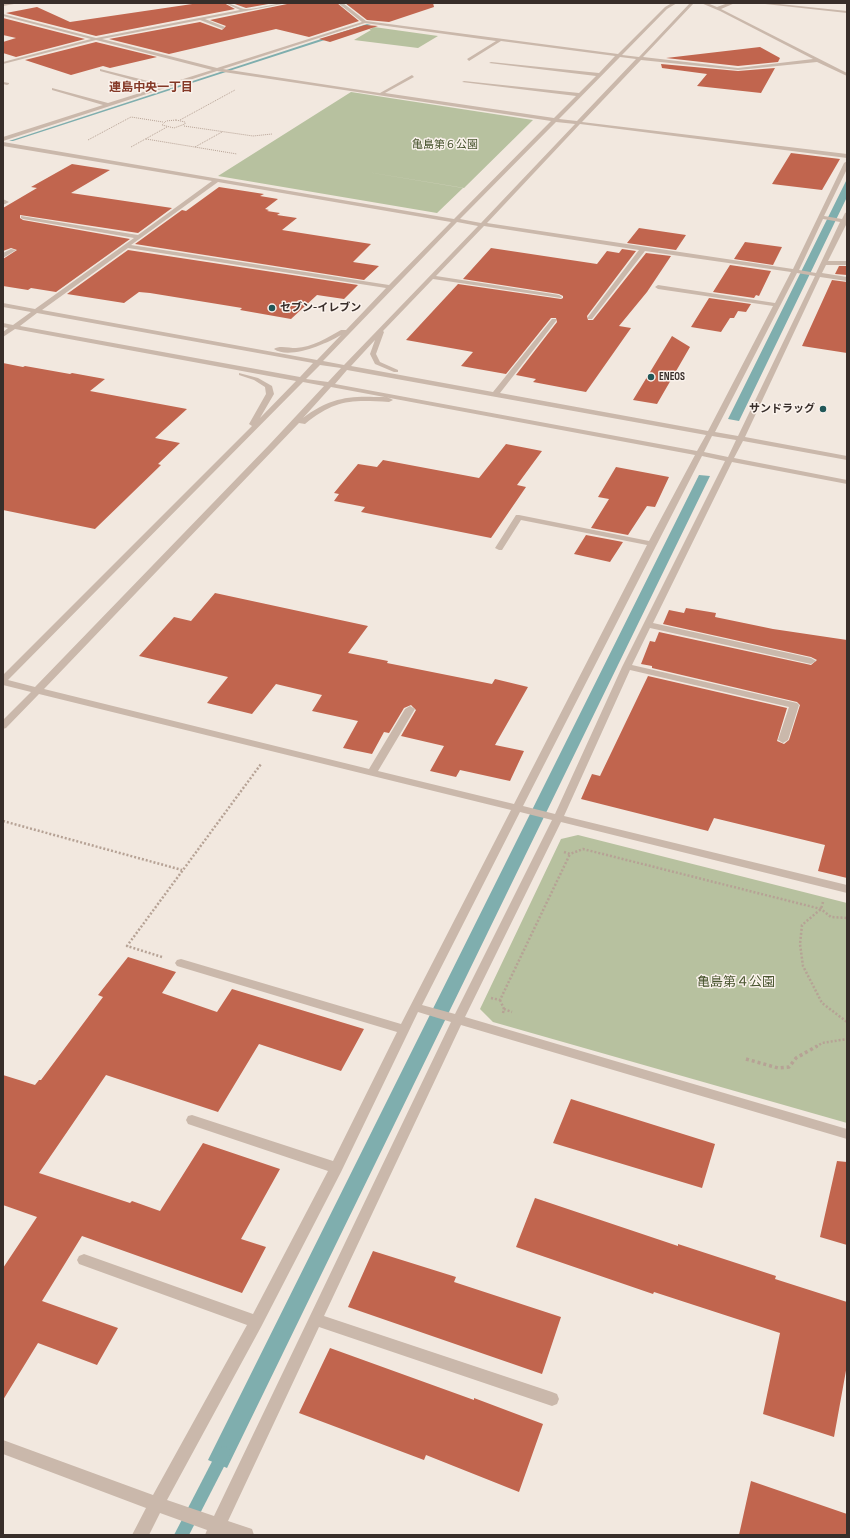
<!DOCTYPE html>
<meta charset="utf-8">
<style>
body{margin:0}
#map{position:relative;width:850px;height:1538px;overflow:hidden;background:#f2e8df;font-family:"Sofia Sans Condensed",sans-serif}
canvas{display:block}
.frame{position:absolute;inset:0;border:4px solid #382e2a;pointer-events:none}
</style>
<div id="map">
<canvas width="850" height="1538"></canvas>
<div class="frame"></div>
</div>
<script>
const c = document.querySelector('canvas').getContext('2d');
c.lineJoin = 'round';
function fill(path, color) {
  c.fillStyle = color;
  c.fill(path, 'evenodd');
}
function trace(path, color, width, dash) {
  c.strokeStyle = color;
  c.lineWidth = width;
  c.lineCap = dash ? 'butt' : 'round';
  c.setLineDash(dash || []);
  c.stroke(path);
}
function label(font, color, halo, rows, align = 'center') {
  c.font = font + ' "Sofia Sans Condensed","Noto Sans JP",sans-serif';
  c.lineWidth = 3;
  c.setLineDash([]);
  c.textBaseline = 'middle';
  c.strokeStyle = halo;
  c.fillStyle = color;
  for (const [text, x, y, turn = 0] of rows) {
    c.save();
    c.translate(x, y);
    c.rotate((+turn || 0) * Math.PI / 180);
    c.textAlign = isNaN(turn) ? turn : align;
    if (halo) c.strokeText(text, 0, 0);
    c.fillText(text, 0, 0);
    c.restore();
  }
}
fill(new Path2D(`
 M 374,27 L 438,36 L 418,48 L 354,40 L 371,30 L 369,30 Z
 M 351,92 L 533,120 L 464,188 L 355,170 L 463,188 L 437,213 L 218,176 Z
 M 578,835 L 847,903 L 847,1123 L 493,1022 L 480,1009 L 561,839 Z`), '#b7c19f');
fill(new Path2D(`
 M 367,24 L 371,25 L 13,141 L 9,141 Z
 M 847,179 L 847,197 L 739,421 L 728,419 Z
 M 699,475 L 710,476 L 227,1468 L 208,1460 Z`), '#7faeae');
fill(new Path2D(`
 M 224,1446 L 229,1448 L 231,1453 L 189,1535 L 174,1535 L 219,1448 Z`), '#7faeae');
fill(new Path2D(`
 M 199,3 L 224,3 L 235,9 L 96,36 L 6,13 L 37,7 L 70,22 Z
 M 232,3 L 274,3 L 246,8 Z
 M 288,3 L 337,3 L 359,21 L 309,37 L 276,29 L 169,54 L 109,39 L 200,22 L 222,30 L 226,26 L 210,20 L 287,4 Z
 M 345,3 L 433,3 L 434,7 L 389,22 L 367,20 Z
 M 3,18 L 85,39 L 16,57 L 3,53 L 3,42 L 16,38 L 3,35 Z
 M 365,25 L 378,26 L 330,42 L 319,39 Z
 M 96,42 L 157,57 L 110,68 L 103,66 L 71,75 L 25,60 Z
 M 760,47 L 780,58 L 778,62 L 738,66 L 666,58 Z
 M 661,64 L 738,71 L 775,68 L 761,93 L 697,86 L 707,74 L 662,68 Z
 M 791,153 L 840,159 L 822,190 L 772,184 Z
 M 72,164 L 110,170 L 71,193 L 172,208 L 138,233 L 20,215 L 20,218 L 23,220 L 130,239 L 56,292 L 31,288 L 28,290 L 3,286 L 3,259 L 17,250 L 11,248 L 3,251 L 3,208 L 37,188 L 31,187 Z
 M 219,187 L 264,194 L 260,196 L 278,199 L 265,209 L 269,210 L 267,211 L 280,213 L 277,215 L 297,218 L 282,230 L 371,244 L 353,262 L 379,266 L 364,280 L 135,244 L 182,210 L 186,211 Z
 M 639,228 L 686,235 L 676,250 L 627,243 Z
 M 745,242 L 782,247 L 773,265 L 734,259 Z
 M 491,248 L 597,264 L 607,251 L 619,253 L 622,249 L 636,251 L 587,316 L 588,320 L 593,320 L 646,253 L 671,256 L 647,292 L 619,326 L 631,328 L 586,392 L 533,382 L 536,379 L 516,375 L 557,322 L 556,318 L 551,318 L 506,374 L 461,366 L 473,352 L 406,340 L 458,284 L 561,299 L 563,298 L 563,296 L 559,294 L 463,279 Z
 M 128,250 L 358,285 L 344,299 L 317,295 L 291,319 L 240,310 L 242,308 L 150,293 L 139,292 L 124,303 L 67,294 Z
 M 730,265 L 771,271 L 759,296 L 756,295 L 754,298 L 713,292 Z
 M 839,266 L 847,266 L 847,275 L 835,274 Z
 M 832,280 L 847,282 L 847,353 L 802,346 Z
 M 709,298 L 751,304 L 746,312 L 738,311 L 734,318 L 730,318 L 721,332 L 691,327 Z
 M 672,336 L 690,347 L 657,404 L 633,400 Z
 M 3,363 L 23,367 L 25,366 L 70,374 L 72,373 L 105,379 L 90,391 L 187,409 L 155,438 L 180,443 L 158,464 L 161,465 L 95,529 L 3,510 Z
 M 506,444 L 542,451 L 517,485 L 526,487 L 491,538 L 361,512 L 365,507 L 334,501 L 339,494 L 334,493 L 358,464 L 377,467 L 383,460 L 479,478 Z
 M 616,467 L 669,477 L 655,507 L 647,506 L 628,535 L 591,528 L 609,499 L 598,497 Z
 M 586,535 L 623,542 L 610,562 L 574,554 Z
 M 215,593 L 368,626 L 348,653 L 388,661 L 387,663 L 492,684 L 495,679 L 528,687 L 495,745 L 524,751 L 510,781 L 460,770 L 456,777 L 430,771 L 444,746 L 401,736 L 416,710 L 411,705 L 404,708 L 389,733 L 384,732 L 372,754 L 343,748 L 358,721 L 312,711 L 322,695 L 276,684 L 252,714 L 207,703 L 228,677 L 139,656 L 174,617 L 191,621 Z
 M 686,608 L 716,613 L 715,617 L 773,629 L 847,640 L 847,878 L 818,871 L 825,845 L 714,818 L 708,831 L 581,799 L 592,774 L 600,776 L 648,676 L 787,708 L 777,741 L 784,744 L 789,740 L 800,705 L 797,702 L 652,668 L 652,666 L 641,664 L 650,641 L 655,642 L 659,632 L 811,665 L 817,660 L 811,657 L 663,624 L 669,610 L 684,613 Z
 M 128,957 L 176,972 L 162,993 L 217,1012 L 232,989 L 364,1029 L 341,1071 L 259,1044 L 218,1112 L 106,1075 L 39,1173 L 130,1203 L 132,1201 L 160,1211 L 203,1143 L 280,1169 L 241,1239 L 266,1247 L 242,1293 L 82,1236 L 42,1301 L 118,1328 L 97,1365 L 38,1343 L 3,1400 L 3,1268 L 37,1217 L 3,1205 L 3,1075 L 35,1085 L 39,1080 L 41,1080 L 103,997 L 98,995 Z
 M 571,1099 L 715,1144 L 702,1188 L 553,1143 Z
 M 837,1161 L 847,1162 L 847,1245 L 820,1237 Z
 M 535,1198 L 678,1246 L 678,1244 L 776,1276 L 775,1279 L 847,1302 L 847,1365 L 834,1437 L 763,1414 L 780,1333 L 654,1292 L 653,1294 L 516,1247 Z
 M 373,1251 L 456,1277 L 454,1282 L 561,1317 L 542,1374 L 348,1307 Z
 M 330,1348 L 474,1400 L 474,1398 L 543,1424 L 519,1492 L 426,1455 L 424,1460 L 299,1413 Z
 M 751,1481 L 847,1514 L 847,1535 L 739,1535 Z`), '#c1654e');
trace(new Path2D(`
 M 176,120 L 185,122 L 185,124 L 174,128 L 162,125 L 166,121 Z
 M 180,120 L 235,90
 M 184,126 L 253,136 L 272,134
 M 146,139 L 237,154
 M 88,140 L 131,117 L 163,122
 M 131,147 L 167,127
 M 195,147 L 222,132`), '#b6a295', 1, [1, 1]);
trace(new Path2D(`
 M 3,821 L 182,870
 M 564,852 L 570,854 L 583,849 L 821,909 L 831,917 L 847,918
 M 823,902 L 821,909 L 802,925 L 800,944 L 803,966 L 822,1003 L 847,1022
 M 162,957 L 127,946 L 261,764
 M 491,998 L 500,1000 L 570,854
 M 500,1000 L 504,1009
 M 503,1013 L 504,1009 L 512,1012
 M 816,1047 L 822,1043 L 847,1039`), '#b6a295', 2.5, [2, 2]);
trace(new Path2D(`
 M 746,1059 L 778,1068 L 789,1067 L 796,1058 L 817,1046`), '#b6a295', 3.5, [3, 3]);
fill(new Path2D(`
 M 15,3 L 14,4 L 3,6 L 3,4 Z
 M 225,3 C 233,3 239,9 246,9 C 260,9 273,3 287,3 L 205,19 L 225,27 L 223,29 L 200,20 L 102,39 L 217,68 L 362,22 L 338,3 L 343,3 L 366,21 L 618,54 L 665,7 L 672,3 L 677,3 L 667,9 L 622,55 L 639,57 L 690,3 L 694,3 L 643,57 L 738,68 L 813,59 L 720,11 L 701,3 L 707,3 L 717,7 L 728,3 L 735,3 L 721,9 L 847,73 L 847,76 L 817,62 L 738,70 L 641,60 L 582,122 L 847,154 L 847,158 L 580,124 L 487,223 L 793,269 L 844,163 L 847,161 L 847,169 L 824,216 L 842,219 L 845,213 L 847,212 L 847,223 L 828,261 L 847,261 L 847,265 L 826,265 L 822,273 L 847,277 L 847,281 L 820,277 L 745,437 L 847,456 L 847,460 L 743,441 L 734,458 L 847,480 L 847,484 L 732,462 L 653,623 L 811,658 L 816,661 L 811,664 L 650,628 L 632,665 L 797,703 L 799,705 L 788,740 L 783,743 L 778,740 L 789,707 L 630,670 L 564,816 L 847,885 L 847,893 L 561,822 L 465,1017 L 847,1129 L 847,1139 L 461,1025 L 324,1316 L 552,1392 L 557,1394 L 559,1399 L 557,1404 L 552,1406 L 319,1327 L 228,1521 L 252,1529 L 254,1535 L 205,1535 L 207,1530 L 160,1513 L 149,1535 L 132,1535 L 146,1508 L 3,1454 L 3,1440 L 153,1495 L 247,1325 L 79,1264 L 77,1260 L 79,1256 L 84,1254 L 253,1314 L 328,1171 L 188,1124 L 186,1120 L 188,1116 L 192,1115 L 333,1161 L 397,1032 L 177,966 L 175,963 L 177,960 L 181,959 L 401,1024 L 511,810 L 39,694 L 6,728 L 3,729 L 3,720 L 31,692 L 3,685 L 3,675 L 252,426 L 249,424 L 266,394 L 265,387 L 254,380 L 239,375 L 239,373 L 258,378 L 272,386 L 274,394 L 260,418 L 296,381 L 15,329 L 3,337 L 3,332 L 8,328 L 3,327 L 3,323 L 13,325 L 31,312 L 3,307 L 3,303 L 35,309 L 134,238 L 23,219 L 21,218 L 21,216 L 138,235 L 212,181 L 3,146 L 3,142 L 454,219 L 551,121 L 217,71 L 3,141 L 3,137 L 103,105 L 52,90 L 52,88 L 108,103 L 159,87 L 100,71 L 100,69 L 164,85 L 212,70 L 96,40 L 3,64 L 3,62 L 91,39 L 3,16 L 3,14 L 96,38 L 240,10 ZM 365,23 L 496,41 L 467,59 L 469,61 L 501,41 L 615,56 L 599,73 L 491,62 L 489,63 L 596,76 L 579,93 L 464,81 L 462,82 L 576,96 L 554,118 L 385,93 L 414,77 L 412,75 L 380,93 L 223,69 ZM 620,57 L 636,59 L 577,121 L 559,119 ZM 556,122 L 575,124 L 481,223 L 460,219 ZM 218,182 L 439,220 L 451,222 L 389,285 L 131,245 ZM 823,219 L 840,222 L 816,273 L 799,270 ZM 457,222 L 478,226 L 344,365 L 323,361 ZM 484,226 L 639,250 L 588,317 L 588,319 L 592,319 L 645,251 L 791,272 L 775,303 L 658,285 L 655,287 L 658,289 L 773,306 L 708,431 L 500,393 L 556,321 L 556,319 L 552,319 L 493,392 L 351,366 L 375,340 L 370,354 L 375,364 L 394,372 L 398,372 L 398,370 L 380,362 L 376,354 L 384,332 L 383,331 L 433,279 L 561,298 L 562,297 L 559,295 L 436,276 ZM 128,248 L 386,288 L 346,330 L 341,330 C 327,338 312,347 296,348 C 289,348 279,345 274,349 C 289,360 326,344 341,335 L 317,360 L 42,310 ZM 797,273 L 815,276 L 738,436 L 715,432 ZM 37,313 L 313,363 L 300,377 L 20,326 ZM 320,365 L 341,368 L 328,382 L 306,379 ZM 347,370 L 706,435 L 697,451 L 335,384 ZM 303,382 L 324,386 L 269,445 L 35,687 L 8,680 ZM 331,387 L 695,455 L 649,541 L 519,515 L 516,515 L 495,548 L 499,550 L 502,550 L 521,520 L 647,545 L 514,804 L 378,771 L 415,709 L 410,706 L 405,709 L 369,769 L 44,689 L 299,423 L 305,424 C 336,399 351,400 389,402 L 393,400 C 388,396 380,397 374,397 C 345,396 327,400 303,418 ZM 712,436 L 736,440 L 728,457 L 704,452 ZM 702,456 L 725,461 L 622,667 L 555,814 L 523,806 ZM 520,812 L 552,820 L 455,1014 L 422,1005 ZM 418,1012 L 451,1022 L 214,1516 L 167,1500 L 261,1327 L 341,1172 Z
 M 756,3 L 770,3 L 847,11 L 847,13 Z
 M 3,82 L 9,83 L 9,84 L 7,85 L 3,84 Z
 M 3,199 L 9,202 L 3,205 Z
 M 11,249 L 16,250 L 3,258 L 3,253 Z`), '#cab8ab');
for (const [x, y, r, color] of [
 [272,308,4,"#215758"],
 [651,377,4,"#215758"],
 [823,409,4,"#215758"]
]) {
  const dot = new Path2D();
  dot.arc(x, y, r, 0, 2 * Math.PI);
  c.fillStyle = color;
  c.fill(dot);
  trace(dot, '#faf2ec', 1.5);
}
label('11px', '#49552f', '#faf2ec', [
 ["亀島第６公園",445,145]
]);
label('bold 11px', '#382e2a', '#faf2ec', [
 ["セブン-イレブン",280,308],
 ["ENEOS",659,377],
 ["サンドラッグ",815,409,"right"]
], 'left');
label('bold 12px', '#843826', '#faf2ec', [
 ["連島中央一丁目",151,88]
]);
label('13px', '#49552f', '#faf2ec', [
 ["亀島第４公園",736,983]
]);
</script>
